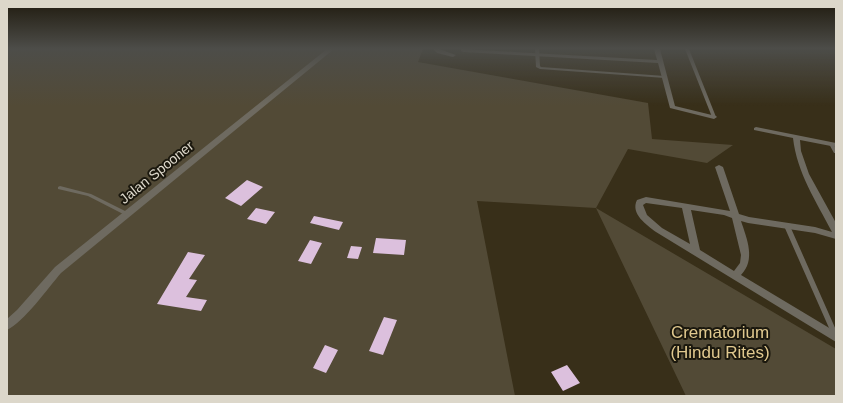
<!DOCTYPE html>
<style>
body{margin:0}
#map{position:relative;width:843px;height:403px;overflow:hidden;background:#382f19;font-family:Helvetica,sans-serif}
canvas{display:block}
.frame{position:absolute;inset:0;border:8px solid #dcd7ca;pointer-events:none}
</style>
<div id="map">
<canvas width="843" height="403"></canvas>
<div class="frame"></div>
</div>
<script>
const c = document.querySelector('canvas').getContext('2d');
c.lineJoin = 'round';
function fill(path, color) {
  c.fillStyle = color;
  c.fill(path, 'evenodd');
}
function label(font, color, halo, rows, align = 'center') {
  c.font = font + ' Helvetica,sans-serif';
  c.lineWidth = 4;
  c.setLineDash([]);
  c.textBaseline = 'middle';
  c.strokeStyle = halo;
  c.fillStyle = color;
  for (const [text, x, y, turn = 0] of rows) {
    c.save();
    c.translate(x, y);
    c.rotate((+turn || 0) * Math.PI / 180);
    c.textAlign = isNaN(turn) ? turn : align;
    if (halo) c.strokeText(text, 0, 0);
    c.fillText(text, 0, 0);
    c.restore();
  }
}
fill(new Path2D(`
 M 7,49 L 423,49 L 418,62 L 648,103 L 652,139 L 733,145 L 707,163 L 628,149 L 596,208 L 836,349 L 836,396 L 686,396 L 596,208 L 477,201 L 515,396 L 7,396 Z`), '#524a36');
fill(new Path2D(`
 M 247,180 L 263,187 L 241,206 L 225,198 Z
 M 256,208 L 275,212 L 266,224 L 247,219 Z
 M 314,216 L 343,222 L 339,230 L 310,223 Z
 M 376,238 L 406,240 L 404,255 L 373,253 Z
 M 310,240 L 322,243 L 311,264 L 298,261 Z
 M 351,246 L 362,247 L 358,259 L 347,258 Z
 M 188,252 L 205,255 L 189,279 L 197,280 L 186,297 L 207,300 L 201,311 L 157,304 Z
 M 384,317 L 397,320 L 383,355 L 369,351 Z
 M 325,345 L 338,350 L 326,373 L 313,368 Z
 M 567,365 L 580,383 L 563,391 L 551,372 Z`), '#dcc0dd');
fill(new Path2D(`
 M 535,49 L 539,49 L 540,66 L 541,67 L 665,76 L 667,77 L 665,78 L 540,69 L 536,67 Z
 M 685,49 L 689,49 L 716,117 L 715,118 L 713,118 L 712,117 Z
 M 829,143 L 831,143 C 835,144 836,149 836,153 L 834,153 L 829,144 Z
 M 60,186 L 91,194 L 129,213 L 130,214 L 127,216 L 125,215 L 88,196 L 58,189 L 58,187 Z
 M 787,224 L 789,225 L 790,226 L 836,330 L 836,338 L 833,337 L 784,226 L 785,225 Z`), '#6e6a60');
fill(new Path2D(`
 M 327,49 L 334,49 L 61,273 C 49,287 23,323 7,330 L 7,319 L 17,310 L 55,267 Z
 M 433,49 L 439,49 L 456,55 L 453,57 L 437,53 Z
 M 461,49 L 657,60 L 654,49 L 660,49 L 675,106 L 716,116 L 717,117 L 714,119 L 670,108 L 658,63 L 463,52 L 461,51 Z
 M 756,127 L 836,143 L 836,147 L 800,140 L 801,151 L 809,174 L 836,223 L 836,239 L 815,233 L 748,223 L 741,221 C 747,239 756,260 741,275 L 836,332 L 836,342 L 656,232 C 647,225 630,214 637,200 L 646,197 L 730,211 L 715,167 L 719,165 L 723,167 L 739,214 L 749,217 L 815,227 L 832,232 C 816,201 797,173 793,138 L 754,130 L 754,128 ZM 646,203 L 682,208 L 690,244 L 662,228 L 647,215 L 643,205 ZM 691,210 L 724,215 L 732,218 L 741,255 L 740,263 L 734,271 L 700,250 Z`), '#6e6a60');
const sky = c.createLinearGradient(0, 0, 0, 106);
sky.addColorStop(0, '#1f1a0e');
sky.addColorStop(0.46, '#4d4d49');
sky.addColorStop(1, '#4d4d4900');
c.fillStyle = sky;
c.fillRect(0, 0, 843, 106);
label('14px', '#dcd7ca', '#1b180e', [
 ["Jalan Spooner",157,173,-39]
]);
label('17px', '#e1c98f', '#1b180e', [
 ["Crematorium",720,333],
 ["(Hindu Rites)",720,353]
]);
</script>
